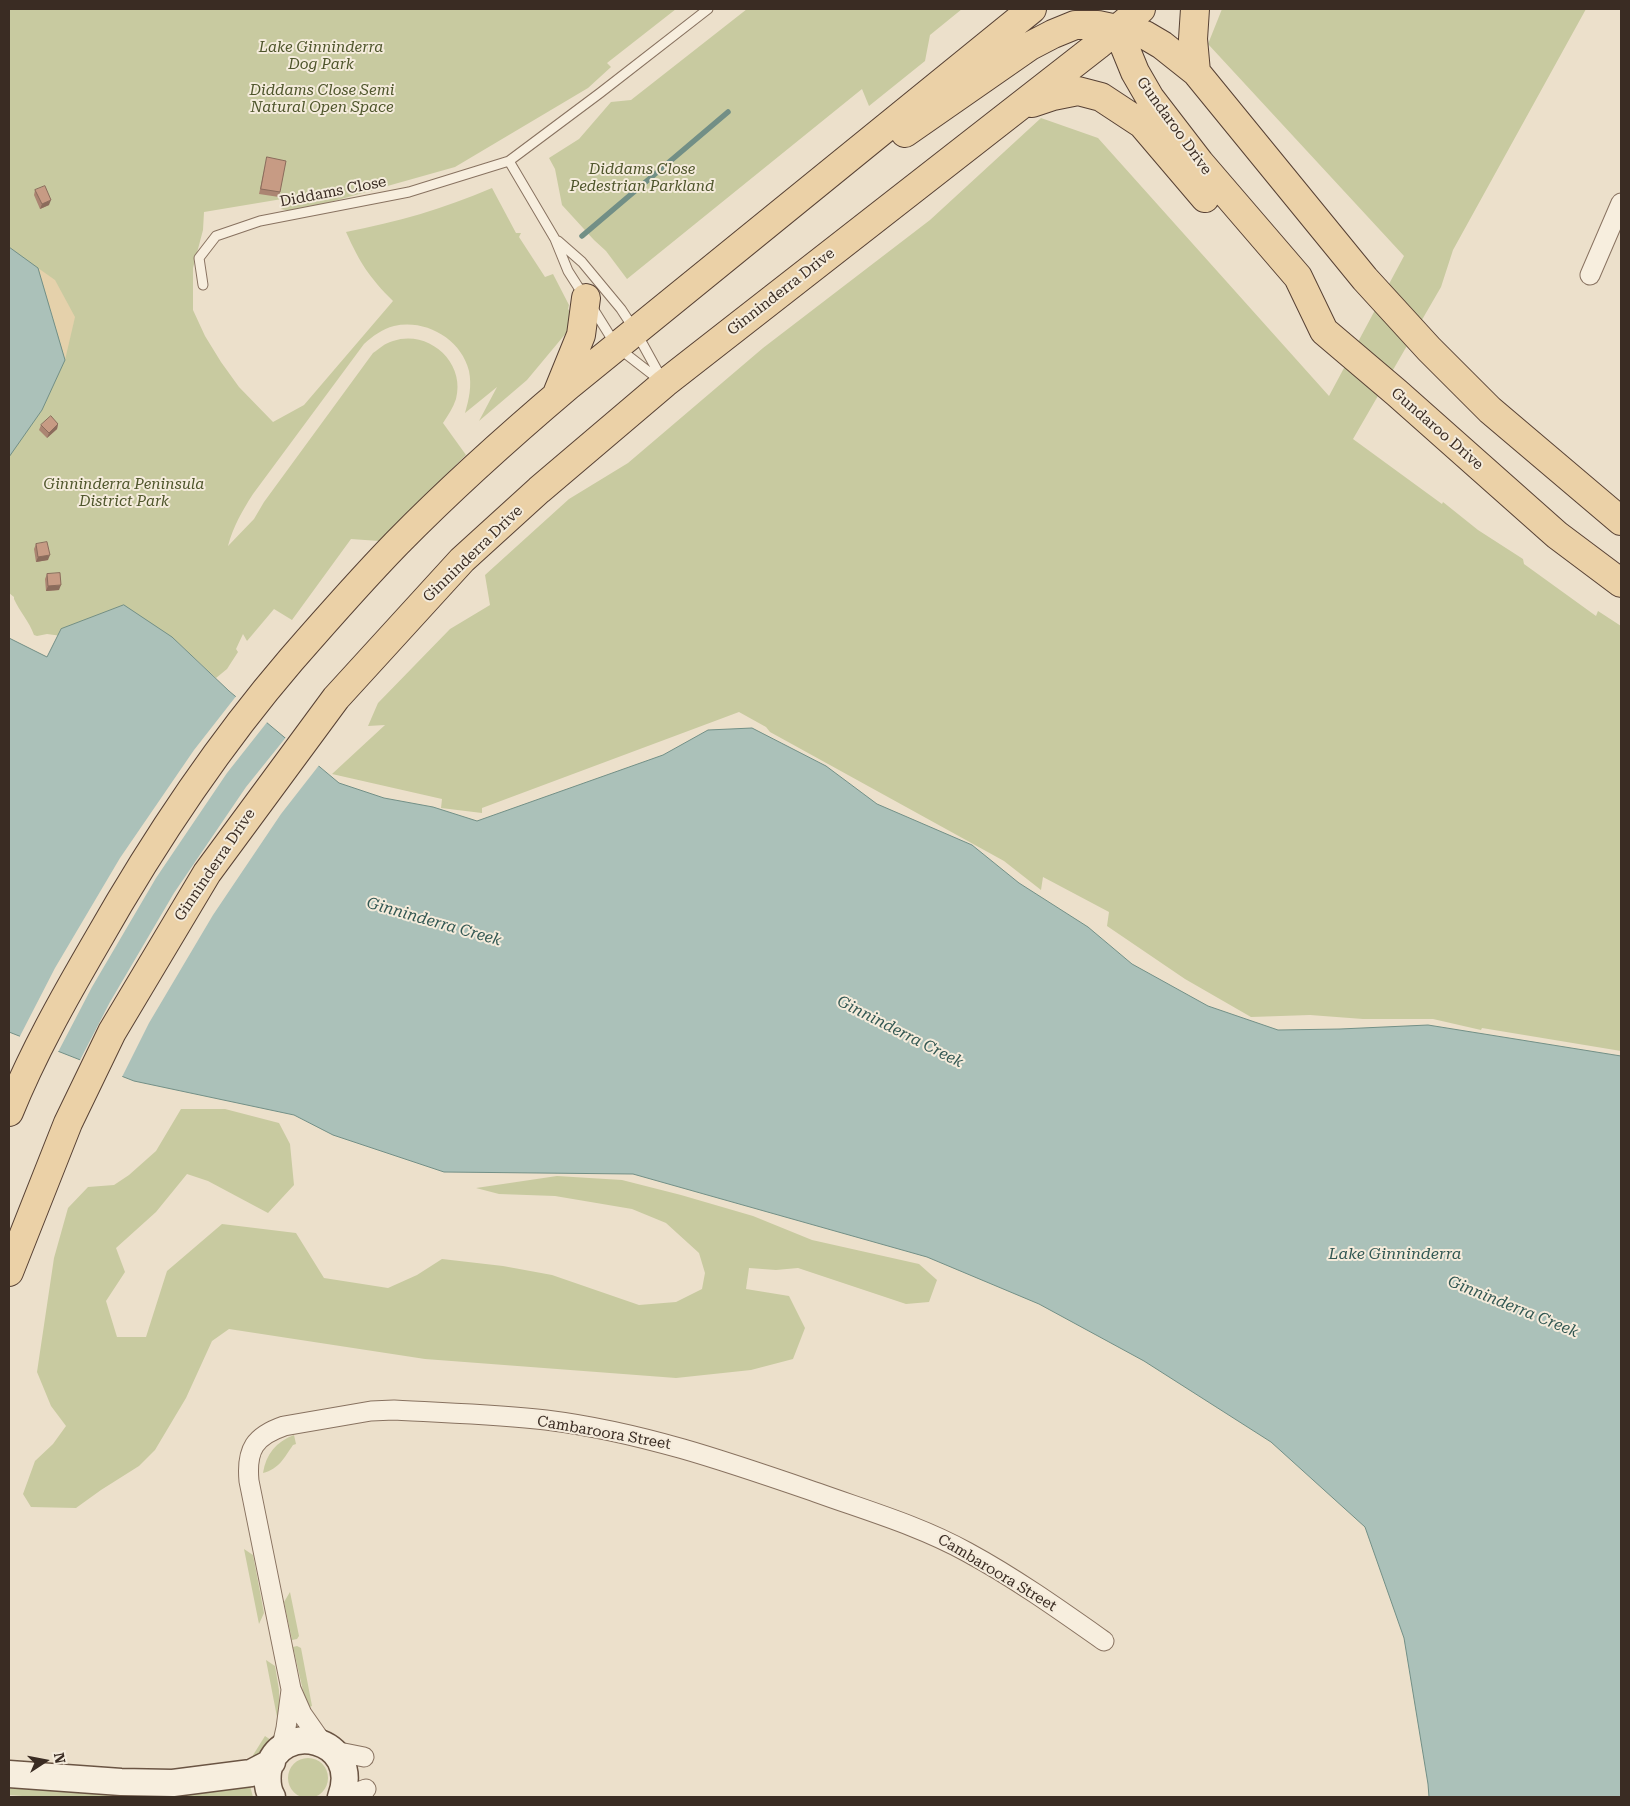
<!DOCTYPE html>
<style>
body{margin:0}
#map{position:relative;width:1630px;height:1806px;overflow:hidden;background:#ece0cb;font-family:"Roboto Serif",serif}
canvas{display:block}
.frame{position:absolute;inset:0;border:10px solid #3a2c23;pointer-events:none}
.north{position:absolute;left:20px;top:1736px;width:50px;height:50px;-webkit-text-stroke:4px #f4ebdb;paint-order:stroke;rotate:79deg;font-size:14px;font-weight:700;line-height:20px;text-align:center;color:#3a2c23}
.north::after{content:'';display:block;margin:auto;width:18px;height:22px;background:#3a2c23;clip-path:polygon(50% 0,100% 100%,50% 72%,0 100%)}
</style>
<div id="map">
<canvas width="1630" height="1806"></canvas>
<div class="frame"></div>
<div class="north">N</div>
</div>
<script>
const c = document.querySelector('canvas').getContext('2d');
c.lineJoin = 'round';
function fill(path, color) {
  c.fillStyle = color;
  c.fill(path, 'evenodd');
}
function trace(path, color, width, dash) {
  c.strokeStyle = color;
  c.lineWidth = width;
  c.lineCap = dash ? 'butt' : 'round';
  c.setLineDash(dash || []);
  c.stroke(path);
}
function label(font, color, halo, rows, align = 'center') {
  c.font = font + ' "Roboto Serif",serif';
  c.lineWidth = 4;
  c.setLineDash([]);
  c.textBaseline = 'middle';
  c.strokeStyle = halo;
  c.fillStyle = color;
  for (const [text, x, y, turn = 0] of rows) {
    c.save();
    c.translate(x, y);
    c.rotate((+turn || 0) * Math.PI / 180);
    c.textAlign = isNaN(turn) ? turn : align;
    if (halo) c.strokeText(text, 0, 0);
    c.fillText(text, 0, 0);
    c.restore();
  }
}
fill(new Path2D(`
 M 9,9 L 676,9 L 607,63 L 611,67 L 588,88 L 455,167 L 327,203 L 290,211 L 281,209 L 282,199 L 204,212 L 203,230 L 193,268 L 193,310 L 205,336 L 221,362 L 239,387 L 273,422 L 304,405 L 393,301 C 369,277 360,263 346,232 C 397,222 443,209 492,188 L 516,233 L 521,233 L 519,237 L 545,277 L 553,274 L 569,305 L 568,309 L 577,320 L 568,327 L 567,332 L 527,380 L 479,421 L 497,387 L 465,413 C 469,399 472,386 469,371 C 461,339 426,319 394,326 C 382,329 373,336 364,344 L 253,494 C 242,511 233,527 228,546 L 254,519 L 264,502 L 373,353 C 379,349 385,343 393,341 C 428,329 466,362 456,399 C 453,408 448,415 443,423 L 466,455 L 379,541 L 351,539 L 292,620 L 274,609 L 247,641 L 243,634 L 236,649 L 238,652 L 227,669 L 216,678 L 177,642 L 69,637 L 47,634 L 37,636 L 34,635 C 29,621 20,612 14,599 L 14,597 L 9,593 L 9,455 L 45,403 L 57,372 L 52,312 L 49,306 L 9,267 Z
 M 747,9 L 962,9 L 930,35 L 925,61 L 869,106 L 862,89 L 627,279 L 606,251 L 594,240 L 562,205 L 555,169 L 549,158 L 579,139 L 611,102 L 631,100 Z
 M 1222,9 L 1586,9 L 1453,250 L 1441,287 L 1353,439 L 1442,504 L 1443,502 L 1478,530 L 1523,559 L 1524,564 L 1596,616 L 1598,611 L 1621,626 L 1621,1051 L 1482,1028 L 1481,1030 L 1433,1019 L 1363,1019 L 1310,1015 L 1251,1017 L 1185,979 L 1107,926 L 1109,912 L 1043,877 L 1041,890 L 1004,861 L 770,732 L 766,727 L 739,712 L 482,808 L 482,813 L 441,808 L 442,799 L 332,774 L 385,725 L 368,726 L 378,703 L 450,629 L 490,605 L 485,575 L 569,499 L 628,463 L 763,348 L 930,220 L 1041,118 L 1098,138 L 1329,396 L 1404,256 L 1208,44 Z
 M 181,1109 L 225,1109 L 279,1123 L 290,1144 L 294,1185 L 268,1213 L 208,1181 L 187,1174 L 156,1212 L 116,1248 L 125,1272 L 106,1301 L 117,1337 L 146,1337 L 167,1271 L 222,1224 L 296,1233 L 324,1278 L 388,1288 L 417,1275 L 442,1259 L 503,1266 L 552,1275 L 639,1305 L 676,1302 L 702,1289 L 705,1273 L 699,1253 L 666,1223 L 632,1209 L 555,1196 L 499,1194 L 476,1188 L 557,1176 L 622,1180 L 681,1195 L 753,1216 L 812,1240 L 919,1264 L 937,1280 L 929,1302 L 906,1304 L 798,1268 L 776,1270 L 749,1268 L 746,1289 L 789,1296 L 805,1328 L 793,1359 L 751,1370 L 676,1378 L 425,1359 L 229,1329 L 212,1341 L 186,1398 L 155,1450 L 139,1466 L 101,1490 L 76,1508 L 31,1507 L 23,1494 L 35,1461 L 53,1444 L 66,1426 L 51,1406 L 37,1372 L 54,1258 L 68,1208 L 88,1187 L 114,1185 L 129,1175 L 156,1151 Z
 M 294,1435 L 296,1444 L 293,1445 C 284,1458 279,1469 263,1473 C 266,1454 276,1442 294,1435 Z
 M 244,1549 L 253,1555 L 264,1613 L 259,1624 Z
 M 290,1592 L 299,1636 L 297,1639 L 292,1640 L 284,1602 Z
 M 297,1646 L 301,1648 L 312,1706 L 307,1708 L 293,1647 Z
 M 266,1660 L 275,1666 L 279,1690 L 279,1718 L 277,1717 Z
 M 265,1736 L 274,1742 L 271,1748 L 250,1760 Z
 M288 1778a20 20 0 1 1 40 0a20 20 0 1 1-40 0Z
 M 9,1780 L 249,1782 L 253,1797 L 36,1797 L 9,1795 Z`), '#c8caa0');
fill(new Path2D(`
 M 38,268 L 55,280 L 75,317 L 65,360 Z`), '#e5d1ab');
const water = new Path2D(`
 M 9,247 L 38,268 L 65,360 L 42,410 L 9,457 Z
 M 124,605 L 172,637 L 229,691 L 339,783 L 384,798 L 433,807 L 477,821 L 663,755 L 708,730 L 752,728 L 826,766 L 877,804 L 972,845 L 1019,883 L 1088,927 L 1132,964 L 1208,1006 L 1278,1030 L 1340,1029 L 1428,1025 L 1621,1056 L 1621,1797 L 1429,1797 L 1428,1784 L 1404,1638 L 1365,1527 L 1271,1442 L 1144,1361 L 1039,1304 L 927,1257 L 633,1174 L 444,1172 L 333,1135 L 294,1115 L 134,1081 L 9,1032 L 9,638 L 47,657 L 61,629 Z`);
fill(water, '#abc1b9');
trace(water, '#728f86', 1);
fill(new Path2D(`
 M 237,695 L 268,721 L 227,773 L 156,878 L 92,987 L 57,1054 L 19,1038 L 55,968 L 120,858 L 194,750 Z
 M 287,736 L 320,764 L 281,814 L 213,915 L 149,1023 L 121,1079 L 79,1062 L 110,1002 L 174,893 L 246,787 Z`), '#ece0cb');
trace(new Path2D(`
 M 582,236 L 728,112`), '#728f86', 5.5);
const lane = new Path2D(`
 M 509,161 L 555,239 L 568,271 L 584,296
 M 558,241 L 582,262 L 621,309 L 636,332 L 663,381
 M 203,285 L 199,258 L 216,236 L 260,221 L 409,192 L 509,161 L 600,93 L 708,9
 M 592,307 L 617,347 L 662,382`);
const street = new Path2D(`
 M 1590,275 L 1621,203
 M 323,1744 L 302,1714 L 291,1689 L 249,1481 C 246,1449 255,1436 284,1426 L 371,1411 L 394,1410 C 445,1413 496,1414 546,1420 C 642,1432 728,1462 818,1493 C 868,1511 920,1526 967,1552 C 1015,1578 1060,1610 1104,1641
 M 281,1750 L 286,1728 L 291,1690
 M 334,1751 L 364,1757
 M 345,1797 L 366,1789`);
const secondary = new Path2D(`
 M 9,1774 L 121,1782 L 173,1783 L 251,1773 L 272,1762
 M 272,1797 C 267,1789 267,1780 268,1771 C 278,1719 363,1737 341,1797`);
const primary = new Path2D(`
 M 1195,9 L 1193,39 L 1196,72
 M 1117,28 L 1135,72 L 1150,98 L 1200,163 L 1298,277 L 1324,331 L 1397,393 L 1557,535 L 1621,583
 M 1032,103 L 1053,96 L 1078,91 L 1101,97 L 1142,124 L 1205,198
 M 905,133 L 1030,46 L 1053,34 L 1075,25 L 1098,25 L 1145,35 L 1162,45 L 1196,72 L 1365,279 L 1429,349 L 1490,410 L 1621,521
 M 557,394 L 581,335 L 586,298
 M 9,1112 C 33,1053 64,998 96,943 C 151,846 218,745 291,660 C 325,621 361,580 397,543 C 451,488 509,436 568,386 L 1032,9
 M 9,1272 L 68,1123 L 112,1032 L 207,873 L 336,698 L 462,560 L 539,490 L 665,383 L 1098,45 L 1141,9`);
trace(lane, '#887260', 11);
trace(street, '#887260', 21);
trace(secondary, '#6a5443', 29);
trace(primary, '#574134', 30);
trace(lane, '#f7eede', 9);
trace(street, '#f7eede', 19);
trace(secondary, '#f7eede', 26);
trace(primary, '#ebd1a7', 28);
fill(new Path2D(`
 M 267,157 L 280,192 L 279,197 L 259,194 L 266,162 Z
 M 35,190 L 49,205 L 40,209 L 34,195 Z
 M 58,424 L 57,429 L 47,438 L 39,430 L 41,425 Z
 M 36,544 L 48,560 L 36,562 L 34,549 Z
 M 47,574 L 59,590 L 46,591 L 45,579 Z`), '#ab8572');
fill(new Path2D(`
 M 51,200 L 49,205 L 40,209 L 42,204 Z
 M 58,424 L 57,429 L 47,438 L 49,433 Z
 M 50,555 L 48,560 L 36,562 L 38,557 Z
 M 61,585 L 59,590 L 46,591 L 48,586 Z`), '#8b6c5c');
const building = new Path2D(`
 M 267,157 L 286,161 L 280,192 L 261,189 Z
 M 45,186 L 51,200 L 42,204 L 35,190 Z
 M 51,416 L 58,424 L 49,433 L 41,425 Z
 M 47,542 L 50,555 L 38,557 L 36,544 Z
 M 60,573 L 61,585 L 48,586 L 47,574 Z`);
fill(building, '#c79b84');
trace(building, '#8b6c5c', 1);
label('italic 15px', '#4e552b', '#f4ebdb', [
 ["Lake Ginninderra",321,48],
 ["Dog Park",321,65],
 ["Diddams Close Semi",322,91],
 ["Natural Open Space",322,108],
 ["Diddams Close",642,170],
 ["Pedestrian Parkland",642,187],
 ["Ginninderra Peninsula",124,485],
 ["District Park",124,502]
]);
label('15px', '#3a2c23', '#f4ebdb', [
 ["Gundaroo Drive",1174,126,54],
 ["Diddams Close",333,192,-11],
 ["Ginninderra Drive",781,292,-38],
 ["Gundaroo Drive",1437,429,41],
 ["Ginninderra Drive",473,554,-44],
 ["Ginninderra Drive",215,865,-56],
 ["Cambaroora Street",604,1433,10],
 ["Cambaroora Street",997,1573,31]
]);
label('italic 16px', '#335853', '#f4ebdb', [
 ["Ginninderra Creek",434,922,16],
 ["Ginninderra Creek",900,1032,27],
 ["Lake Ginninderra",1395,1254],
 ["Ginninderra Creek",1513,1307,22]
]);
</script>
